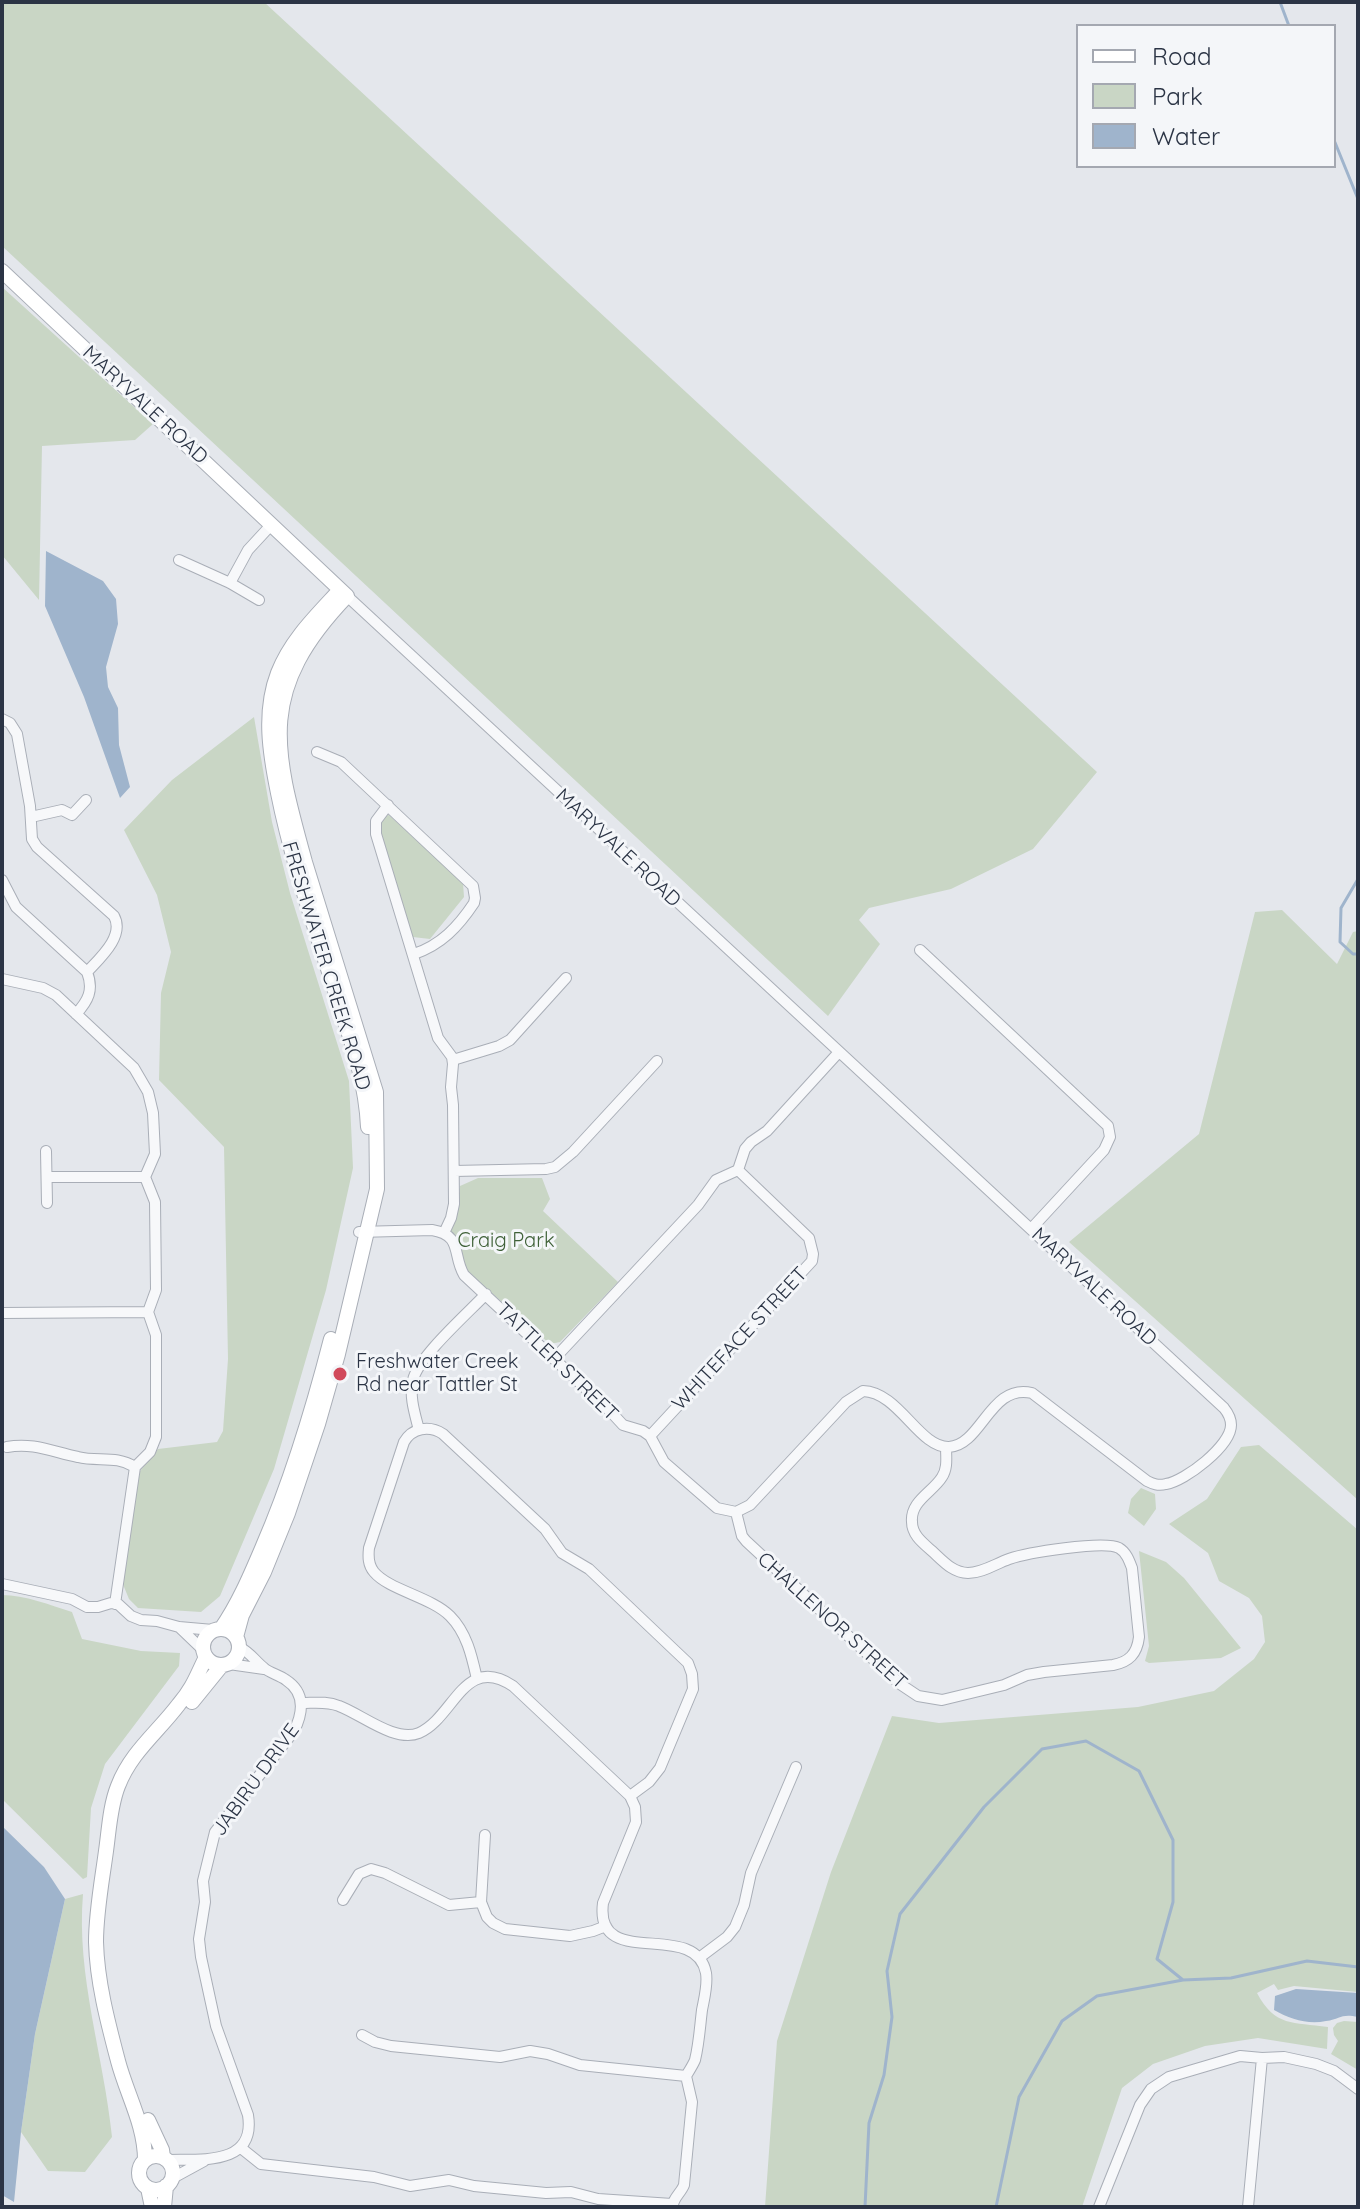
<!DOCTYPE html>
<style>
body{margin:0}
#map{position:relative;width:1360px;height:2209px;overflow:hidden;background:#e4e7ec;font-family:Quicksand,sans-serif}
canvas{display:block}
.frame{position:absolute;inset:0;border:4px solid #2b3445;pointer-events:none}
.legend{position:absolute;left:1076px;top:24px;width:260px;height:144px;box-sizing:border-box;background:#f4f6f9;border:2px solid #a4a8b1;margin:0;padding:10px 14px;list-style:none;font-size:24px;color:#2b3445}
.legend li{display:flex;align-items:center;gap:16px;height:40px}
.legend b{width:40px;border:2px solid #a4a8b1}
</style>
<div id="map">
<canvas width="1360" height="2209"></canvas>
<div class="frame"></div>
<ul class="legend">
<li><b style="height:10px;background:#fff"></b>Road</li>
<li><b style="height:22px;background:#c9d6c5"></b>Park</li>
<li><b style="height:22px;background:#9fb4cc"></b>Water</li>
</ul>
</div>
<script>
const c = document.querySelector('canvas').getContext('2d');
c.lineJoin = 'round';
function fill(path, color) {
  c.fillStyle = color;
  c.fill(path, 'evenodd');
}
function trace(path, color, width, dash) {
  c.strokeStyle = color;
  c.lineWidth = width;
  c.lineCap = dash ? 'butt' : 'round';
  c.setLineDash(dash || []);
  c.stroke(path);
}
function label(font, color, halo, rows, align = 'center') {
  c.font = font + ' Quicksand,sans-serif';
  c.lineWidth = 6;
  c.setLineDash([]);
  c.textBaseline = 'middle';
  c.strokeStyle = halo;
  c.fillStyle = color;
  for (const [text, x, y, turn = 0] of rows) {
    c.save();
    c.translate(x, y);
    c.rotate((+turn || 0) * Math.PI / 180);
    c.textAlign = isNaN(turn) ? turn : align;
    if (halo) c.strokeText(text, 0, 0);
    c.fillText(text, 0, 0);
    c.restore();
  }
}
fill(new Path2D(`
 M 2,2 L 264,2 L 1097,772 L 1033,849 L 951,889 L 869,908 L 859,920 L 880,944 L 828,1016 L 2,246 Z
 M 2,287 L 153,424 L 135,440 L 42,446 L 39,600 L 2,555 Z
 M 254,717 L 272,822 L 290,893 L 349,1081 L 353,1168 L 326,1290 L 274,1469 L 220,1596 L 201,1612 L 138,1608 L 129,1599 L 122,1582 L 140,1471 L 158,1449 L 217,1442 L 223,1431 L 228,1359 L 224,1147 L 159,1080 L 161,993 L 171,952 L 157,895 L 124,830 L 172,780 Z
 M 389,815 L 463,883 L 464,897 L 430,939 L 413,937 L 378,830 L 378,817 Z
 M 1282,910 L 1337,964 L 1353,932 L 1358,931 L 1358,1500 L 1069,1242 L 1199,1134 L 1255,912 Z
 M 478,1178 L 542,1178 L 550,1199 L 543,1211 L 618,1282 L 560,1342 L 550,1344 L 462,1267 L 458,1242 L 450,1231 L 456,1216 L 460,1186 Z
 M 1259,1445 L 1358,1530 L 1358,1992 L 1294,1986 L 1278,1990 L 1274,1984 L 1257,1993 C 1275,2027 1293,2022 1328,2027 L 1327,2049 L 1258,2038 L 1205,2046 L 1153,2064 L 1122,2088 L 1082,2207 L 765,2207 L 777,2041 L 831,1872 L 892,1716 L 939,1723 L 1138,1707 L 1214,1691 L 1254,1659 L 1265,1642 L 1262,1616 L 1249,1598 L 1219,1581 L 1208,1553 L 1169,1524 L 1207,1499 L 1241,1447 Z
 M 1141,1488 L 1155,1494 L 1156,1509 L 1144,1526 L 1128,1513 L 1131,1499 Z
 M 1139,1551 L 1166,1562 L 1184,1578 L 1241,1648 L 1221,1658 L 1149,1663 L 1145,1661 L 1149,1646 Z
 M 2,1595 C 25,1595 50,1605 72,1612 L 82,1639 L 141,1651 L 180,1653 L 179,1666 L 105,1764 L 91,1808 L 87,1877 L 83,1879 L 2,1799 L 2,1632 L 4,1622 L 2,1619 Z
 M 83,1894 C 76,1976 104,2056 112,2137 L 85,2172 L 48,2171 L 21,2132 L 35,2034 L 65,1899 Z
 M 1344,2021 L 1358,2022 L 1358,2070 L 1331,2054 L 1338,2041 L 1334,2035 L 1333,2028 L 1337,2023 Z`), '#c9d6c5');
fill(new Path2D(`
 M 46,551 L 103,581 L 116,599 L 118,624 L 106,667 L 108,687 L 118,708 L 119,745 L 130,787 L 120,798 L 84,697 L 45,606 Z
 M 2,1826 L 44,1867 L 65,1899 L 35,2034 L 21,2132 L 14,2202 L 2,2195 Z
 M 1296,1989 L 1358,1993 L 1358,2017 C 1341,2013 1341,2019 1326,2021 C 1308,2025 1290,2019 1274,2010 L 1275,1996 Z`), '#9fb4cc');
trace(new Path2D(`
 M 1280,2 L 1289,26
 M 1334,140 L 1358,199
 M 1358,879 L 1341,908 L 1340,942 L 1353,954 L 1358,954
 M 865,2207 L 869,2123 L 884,2075 L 892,2017 L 887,1971 L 900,1914 L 984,1807 L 1042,1749 L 1086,1741 L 1139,1771 L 1173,1840 L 1173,1902 L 1157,1959 L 1183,1980
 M 996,2207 L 1019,2097 L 1062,2021 L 1097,1996 L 1183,1980 L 1231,1978 L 1307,1961 L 1358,1967`), '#9fb4cc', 3);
const street = new Path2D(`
 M 179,560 L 230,583 L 259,600
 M 230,583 L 248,550 L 272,524
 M 347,596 L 1224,1408 C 1228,1413 1231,1419 1231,1425 C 1231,1446 1185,1481 1166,1484 C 1158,1486 1153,1484 1147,1481 L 1032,1393 C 990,1383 982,1445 949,1447 C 919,1448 899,1392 863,1391 L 846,1402 L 750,1505 L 736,1512 L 717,1508 L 664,1462 L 650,1436 L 643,1431 L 623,1425 L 611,1412 L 464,1275 C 452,1255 463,1235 432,1230 L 359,1232
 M 2,719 L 10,723 L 17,734 L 30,806 L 32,839 L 37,847 L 114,916 C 125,936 100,958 87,972
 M 317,752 L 341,762 L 473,886 L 475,898 L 474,903 C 458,927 441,945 414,954
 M 388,805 L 376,821 L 376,834 L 438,1038 L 452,1057 L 453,1064 L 451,1087 L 453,1105 L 454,1204 L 451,1218 L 444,1233
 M 31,817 L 62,810 L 72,815 L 86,800
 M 2,880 L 16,907 L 87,972 C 94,990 88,1001 76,1014
 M 920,950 L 1108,1126 L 1110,1137 L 1104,1150 L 1031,1229
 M 2,979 L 43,988 L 56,995 L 134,1068 L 148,1092 L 153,1113 L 155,1154 L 145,1177 L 155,1202 L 156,1290 L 148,1312 L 156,1335 L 156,1437 L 150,1452 L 135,1467 L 115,1604
 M 453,1060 L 499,1046 L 510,1040 L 566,978
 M 46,1151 L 47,1203
 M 454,1171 L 546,1169 L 555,1167 L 573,1152 L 657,1061
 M 47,1177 L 145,1177
 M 2,1313 L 148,1312
 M 554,1359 L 698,1205 L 716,1180 L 738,1170 L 745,1149 L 751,1142 L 767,1131 L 839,1052
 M 419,1430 C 415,1414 409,1397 413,1380 C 418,1357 468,1313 486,1294
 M 650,1436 L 812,1261 L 813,1254 L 809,1238 L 738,1170
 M 7,1447 C 33,1442 53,1452 78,1457 C 98,1462 116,1455 135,1467
 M 736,1512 L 742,1536 L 746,1541 L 900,1684 L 918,1696 L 942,1700 L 1004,1685 L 1027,1675 L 1044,1672 L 1113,1665 C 1129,1662 1137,1654 1139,1637 L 1132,1568 C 1129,1560 1126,1552 1119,1548 C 1104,1540 1026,1553 1009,1559 C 995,1564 982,1573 968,1573 C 953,1573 943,1561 932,1551 C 923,1543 912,1535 912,1522 C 910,1501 933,1492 942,1477 C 948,1468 946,1457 946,1447
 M 2,1584 L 72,1599 L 87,1607 L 98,1607 L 111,1603 L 118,1604 L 131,1616 L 141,1620 L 157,1621 L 179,1627 L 213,1630
 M 179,1627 L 203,1650
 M 229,1664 L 264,1669
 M 477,1679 C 472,1657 467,1633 450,1616 C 431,1597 389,1590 374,1572 C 368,1565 368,1557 369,1548 L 404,1442 C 412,1428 429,1425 443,1434 L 545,1529 L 562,1553 L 589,1569 L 688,1663 L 692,1674 L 693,1689 L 660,1768 L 649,1782 L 630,1796
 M 302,1703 C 314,1703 327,1701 339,1706 C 361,1714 395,1743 419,1733 C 454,1718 464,1653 513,1686 L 630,1796 L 635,1807 L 636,1822 L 603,1903 C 594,1972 696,1918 706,1973 C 708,1985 704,1999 702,2010 C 700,2026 699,2044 695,2060 C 693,2065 689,2071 686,2076 L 692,2102 L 684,2185 C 681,2193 672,2199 673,2207
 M 485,1835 L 481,1902 L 487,1917 L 493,1923 L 505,1929 L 570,1936 L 593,1931 L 606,1926
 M 343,1900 L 359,1874 L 371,1869 L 385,1873 L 449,1905 L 481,1902
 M 699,1958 L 727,1937 L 735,1927 L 744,1905 L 751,1873 L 796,1767
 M 362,2035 L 375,2042 L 391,2046 L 500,2057 L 530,2051 L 548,2054 L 580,2065 L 686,2076
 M 241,2148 L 261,2164 L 374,2177 L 410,2186 L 449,2180 L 474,2186 L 546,2193 L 571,2192 L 598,2199 L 672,2204
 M 168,2160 C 201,2159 256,2166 248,2115 L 216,2026 L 201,1957 L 199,1939 L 205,1902 L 203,1881 L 215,1832 L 294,1731 C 303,1713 306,1693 286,1680 C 279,1675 270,1673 264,1668 C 255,1661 250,1652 239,1647
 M 171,2179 L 204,2161
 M 1099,2207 L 1140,2105 L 1151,2089 L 1169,2077 L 1240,2056 L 1262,2058 L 1284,2057 L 1316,2064 L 1334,2071 L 1358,2089
 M 1248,2207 L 1262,2058`);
const secondary = new Path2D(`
 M 2,271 L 347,596 C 257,690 273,746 305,862 L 376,1092 L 377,1189 L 338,1354 L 318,1424 L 288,1513 L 264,1572 L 242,1615 L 236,1637
 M 339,591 C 316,616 291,640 278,673 C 263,712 270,754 278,793 C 292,863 316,930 337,997 C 351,1040 366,1081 368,1127
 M203 1647a18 18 0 1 1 36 0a18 18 0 1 1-36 0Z
 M 221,1629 C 239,1603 251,1574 263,1546 C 292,1479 313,1409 331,1339
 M 192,1702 L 222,1665
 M 148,2120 L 162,2150 L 163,2157
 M139 2173a17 17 0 1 1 34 0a17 17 0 1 1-34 0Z
 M 145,2160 C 145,2125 127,2095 118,2061 C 108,2023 97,1982 96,1942 C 96,1912 102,1881 106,1851 C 109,1830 110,1806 118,1786 C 131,1752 158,1732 179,1704 C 193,1688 197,1675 206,1657
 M 148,2188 L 152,2207
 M 164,2207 L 166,2186`);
trace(street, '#a9aeb7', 12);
trace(secondary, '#a9aeb7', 16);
trace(street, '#f7f8fa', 10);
trace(secondary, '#fff', 14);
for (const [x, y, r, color] of [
 [340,1374,8,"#d1495b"]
]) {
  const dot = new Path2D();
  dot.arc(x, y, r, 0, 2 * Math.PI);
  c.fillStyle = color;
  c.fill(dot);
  trace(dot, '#f4f6f9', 3);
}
label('20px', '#2b3445', '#f4f6f9', [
 ["MARYVALE ROAD",145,405,43],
 ["MARYVALE ROAD",618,848,43],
 ["FRESHWATER CREEK ROAD",326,966,73],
 ["MARYVALE ROAD",1094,1287,43],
 ["WHITEFACE STREET",740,1339,-47],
 ["TATTLER STREET",557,1362,44],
 ["CHALLENOR STREET",832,1621,42],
 ["JABIRU DRIVE",256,1780,-54]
]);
label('20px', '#3f6138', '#f4f6f9', [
 ["Craig Park",506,1241]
]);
label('20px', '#2b3445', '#f4f6f9', [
 ["Freshwater Creek",356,1362],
 ["Rd near Tattler St",356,1385]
], 'left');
</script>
